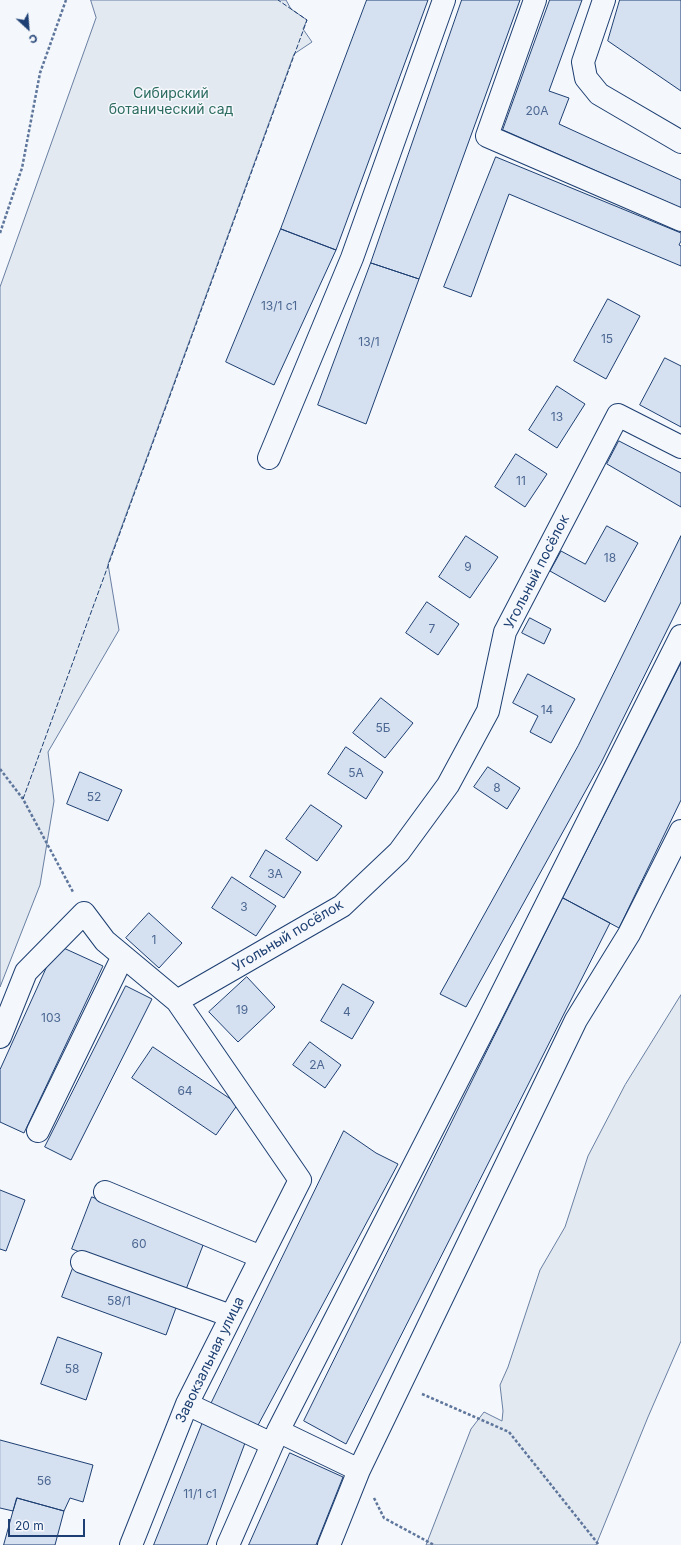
<!DOCTYPE html>
<meta charset="utf-8">
<style>
body{margin:0}
#map{position:relative;width:681px;height:1545px;overflow:hidden;background:#f4f7fb;font-family:Inter,sans-serif}
canvas{display:block}
.north{position:absolute;left:8px;top:8px;width:40px;height:40px;-webkit-text-stroke:3px #f4f7fb;paint-order:stroke;rotate:154deg;font-size:11px;font-weight:700;line-height:16px;text-align:center;color:#1d3f73}
.north::after{content:'';display:block;margin:auto;width:14px;height:18px;background:#1d3f73;clip-path:polygon(50% 0,100% 100%,50% 72%,0 100%)}
.scale{position:absolute;left:8px;top:1519px;width:77px;height:18px;box-sizing:border-box;border:2px solid #1d3f73;border-top:0;padding-left:5px;font-size:12px;line-height:14px;white-space:nowrap;color:#1d3f73;-webkit-text-stroke:3px #f4f7fb;paint-order:stroke}
</style>
<div id="map">
<canvas width="681" height="1545"></canvas>
<div class="north">С</div>
<div class="scale">20 m</div>
</div>
<script>
const c = document.querySelector('canvas').getContext('2d');
c.lineJoin = 'round';
function fill(path, color) {
  c.fillStyle = color;
  c.fill(path, 'evenodd');
}
function trace(path, color, width, dash) {
  c.strokeStyle = color;
  c.lineWidth = width;
  c.lineCap = dash ? 'butt' : 'round';
  c.setLineDash(dash || []);
  c.stroke(path);
}
function label(font, color, halo, rows, align = 'center') {
  c.font = font + ' Inter,sans-serif';
  c.lineWidth = 3;
  c.setLineDash([]);
  c.textBaseline = 'middle';
  c.strokeStyle = halo;
  c.fillStyle = color;
  for (const [text, x, y, turn = 0] of rows) {
    c.save();
    c.translate(x, y);
    c.rotate((+turn || 0) * Math.PI / 180);
    c.textAlign = isNaN(turn) ? turn : align;
    if (halo) c.strokeText(text, 0, 0);
    c.fillText(text, 0, 0);
    c.restore();
  }
}
const green = new Path2D(`
 M 91,0 L 286,0 L 291,9 L 307,20 L 303,29 L 312,42 L 294,54 L 108,564 L 119,630 L 48,752 L 54,801 L 40,885 L 0,987 L 0,287 L 96,18 Z
 M 681,995 L 681,1341 L 648,1417 L 596,1545 L 426,1545 L 471,1429 L 484,1412 L 502,1421 L 503,1411 L 500,1385 L 508,1367 L 540,1270 L 565,1227 L 588,1156 L 625,1085 Z`);
fill(green, '#e3e9f0');
trace(green, '#687fa3', 1);
const building = new Path2D(`
 M 367,0 L 428,0 L 336,250 L 281,229 Z
 M 462,0 L 520,0 L 419,279 L 371,263 Z
 M 550,0 L 582,0 L 549,91 L 569,98 L 559,124 L 681,180 L 681,208 L 503,130 Z
 M 620,0 L 681,0 L 681,91 L 608,41 Z
 M 496,157 L 681,233 L 681,241 L 679,245 L 681,246 L 681,266 L 509,194 L 471,297 L 444,287 Z
 M 281,229 L 336,250 L 274,385 L 226,362 Z
 M 371,263 L 419,279 L 366,424 L 318,405 Z
 M 608,299 L 640,316 L 606,379 L 574,361 Z
 M 665,358 L 681,366 L 681,427 L 640,405 Z
 M 557,386 L 585,404 L 557,448 L 529,430 Z
 M 619,441 L 681,473 L 681,507 L 607,464 Z
 M 516,454 L 547,474 L 525,507 L 495,487 Z
 M 607,526 L 638,543 L 605,602 L 550,571 L 561,551 L 585,564 Z
 M 466,536 L 498,557 L 470,598 L 439,577 Z
 M 681,536 L 681,602 L 601,763 L 466,1007 L 440,994 L 578,746 Z
 M 427,602 L 459,624 L 438,655 L 406,633 Z
 M 530,618 L 551,629 L 544,644 L 522,633 Z
 M 681,663 L 681,800 L 619,928 L 563,898 Z
 M 528,674 L 575,699 L 551,743 L 530,732 L 538,716 L 513,703 Z
 M 381,698 L 413,723 L 385,758 L 353,733 Z
 M 346,747 L 383,772 L 366,799 L 328,774 Z
 M 488,767 L 520,788 L 507,809 L 474,787 Z
 M 80,772 L 122,790 L 108,821 L 67,804 Z
 M 311,805 L 342,826 L 317,861 L 286,839 Z
 M 266,850 L 301,872 L 284,898 L 250,877 Z
 M 232,877 L 276,906 L 256,936 L 212,908 Z
 M 563,898 L 610,923 L 346,1444 L 304,1421 Z
 M 149,913 L 182,943 L 159,968 L 126,938 Z
 M 57,945 L 103,966 L 24,1133 L 0,1122 L 0,1070 Z
 M 247,977 L 275,1007 L 238,1042 L 209,1012 Z
 M 343,984 L 374,1002 L 352,1039 L 321,1021 Z
 M 126,986 L 152,999 L 71,1160 L 45,1147 Z
 M 310,1042 L 341,1065 L 325,1088 L 293,1065 Z
 M 153,1047 L 238,1104 L 216,1135 L 132,1078 Z
 M 344,1131 L 376,1153 L 398,1164 L 257,1427 L 211,1404 Z
 M 0,1190 L 25,1200 L 6,1251 L 0,1249 Z
 M 92,1197 L 205,1240 L 185,1292 L 72,1249 Z
 M 73,1268 L 177,1305 L 166,1335 L 62,1297 Z
 M 58,1337 L 102,1353 L 86,1400 L 41,1384 Z
 M 203,1422 L 245,1443 L 207,1545 L 154,1545 Z
 M 0,1440 L 93,1465 L 83,1502 L 70,1498 L 64,1511 L 17,1498 L 13,1511 L 0,1508 Z
 M 290,1453 L 343,1477 L 316,1545 L 249,1545 Z
 M 17,1498 L 64,1511 L 55,1545 L 4,1545 Z`);
fill(building, '#d5e0f0');
trace(building, '#1d3f73', 1);
const minor = new Path2D(`
 M 535,0 L 487,136 L 681,220
 M 604,0 L 583,62 L 586,78 L 599,94 L 681,142
 M 269,458 L 352,258 L 444,0
 M 177,1001 L 342,906 L 399,852 L 448,785 L 488,711 L 505,632 L 618,415 L 681,447
 M 0,1037 L 26,972 L 84,913 L 105,941 L 177,1001 L 300,1180 L 187,1404 L 131,1545
 M 38,1131 L 123,956
 M 105,1192 L 261,1257
 M 82,1262 L 231,1316
 M 187,1404 L 272,1444
 M 278,1431 L 359,1470
 M 228,1545 L 278,1431 L 489,1019 L 681,636
 M 329,1545 L 359,1470 L 576,1020 L 629,934 L 681,831`);
trace(minor, '#1d3f73', 24);
trace(new Path2D(`
 M 0,233 L 22,168 L 40,73 L 66,0
 M 0,769 L 23,799 L 73,892
 M 422,1394 L 509,1432 L 599,1545
 M 374,1498 L 384,1518 L 434,1545`), '#5e769c', 2.5, [3, 2]);
trace(minor, '#f4f7fb', 22);
trace(new Path2D(`
 M 23,799 L 307,20 L 278,0`), '#1d3f73', 1, [5, 2]);
label('12px', '#4b6792', null, [
 ["20А",537,111],
 ["13/1 с1",279,306],
 ["15",607,339],
 ["13/1",369,342],
 ["13",557,417],
 ["11",521,481],
 ["18",610,558],
 ["9",468,567],
 ["7",432,629],
 ["14",547,710],
 ["5Б",383,728],
 ["5А",356,773],
 ["8",497,788],
 ["52",94,797],
 ["3А",275,874],
 ["3",244,907],
 ["1",154,940],
 ["19",242,1010],
 ["4",347,1012],
 ["103",51,1018],
 ["2А",317,1065],
 ["64",185,1091],
 ["60",139,1244],
 ["58/1",119,1301],
 ["58",72,1369],
 ["56",44,1481],
 ["11/1 с1",200,1494]
]);
label('14px', '#2c6c60', '#f4f7fb', [
 ["Сибирский",171,94],
 ["ботанический сад",171,110]
]);
label('14px', '#1d3f73', '#f4f7fb', [
 ["Угольный посёлок",537,572,-63],
 ["Угольный посёлок",288,936,-31],
 ["Завокзальная улица",210,1360,-64]
]);
</script>
